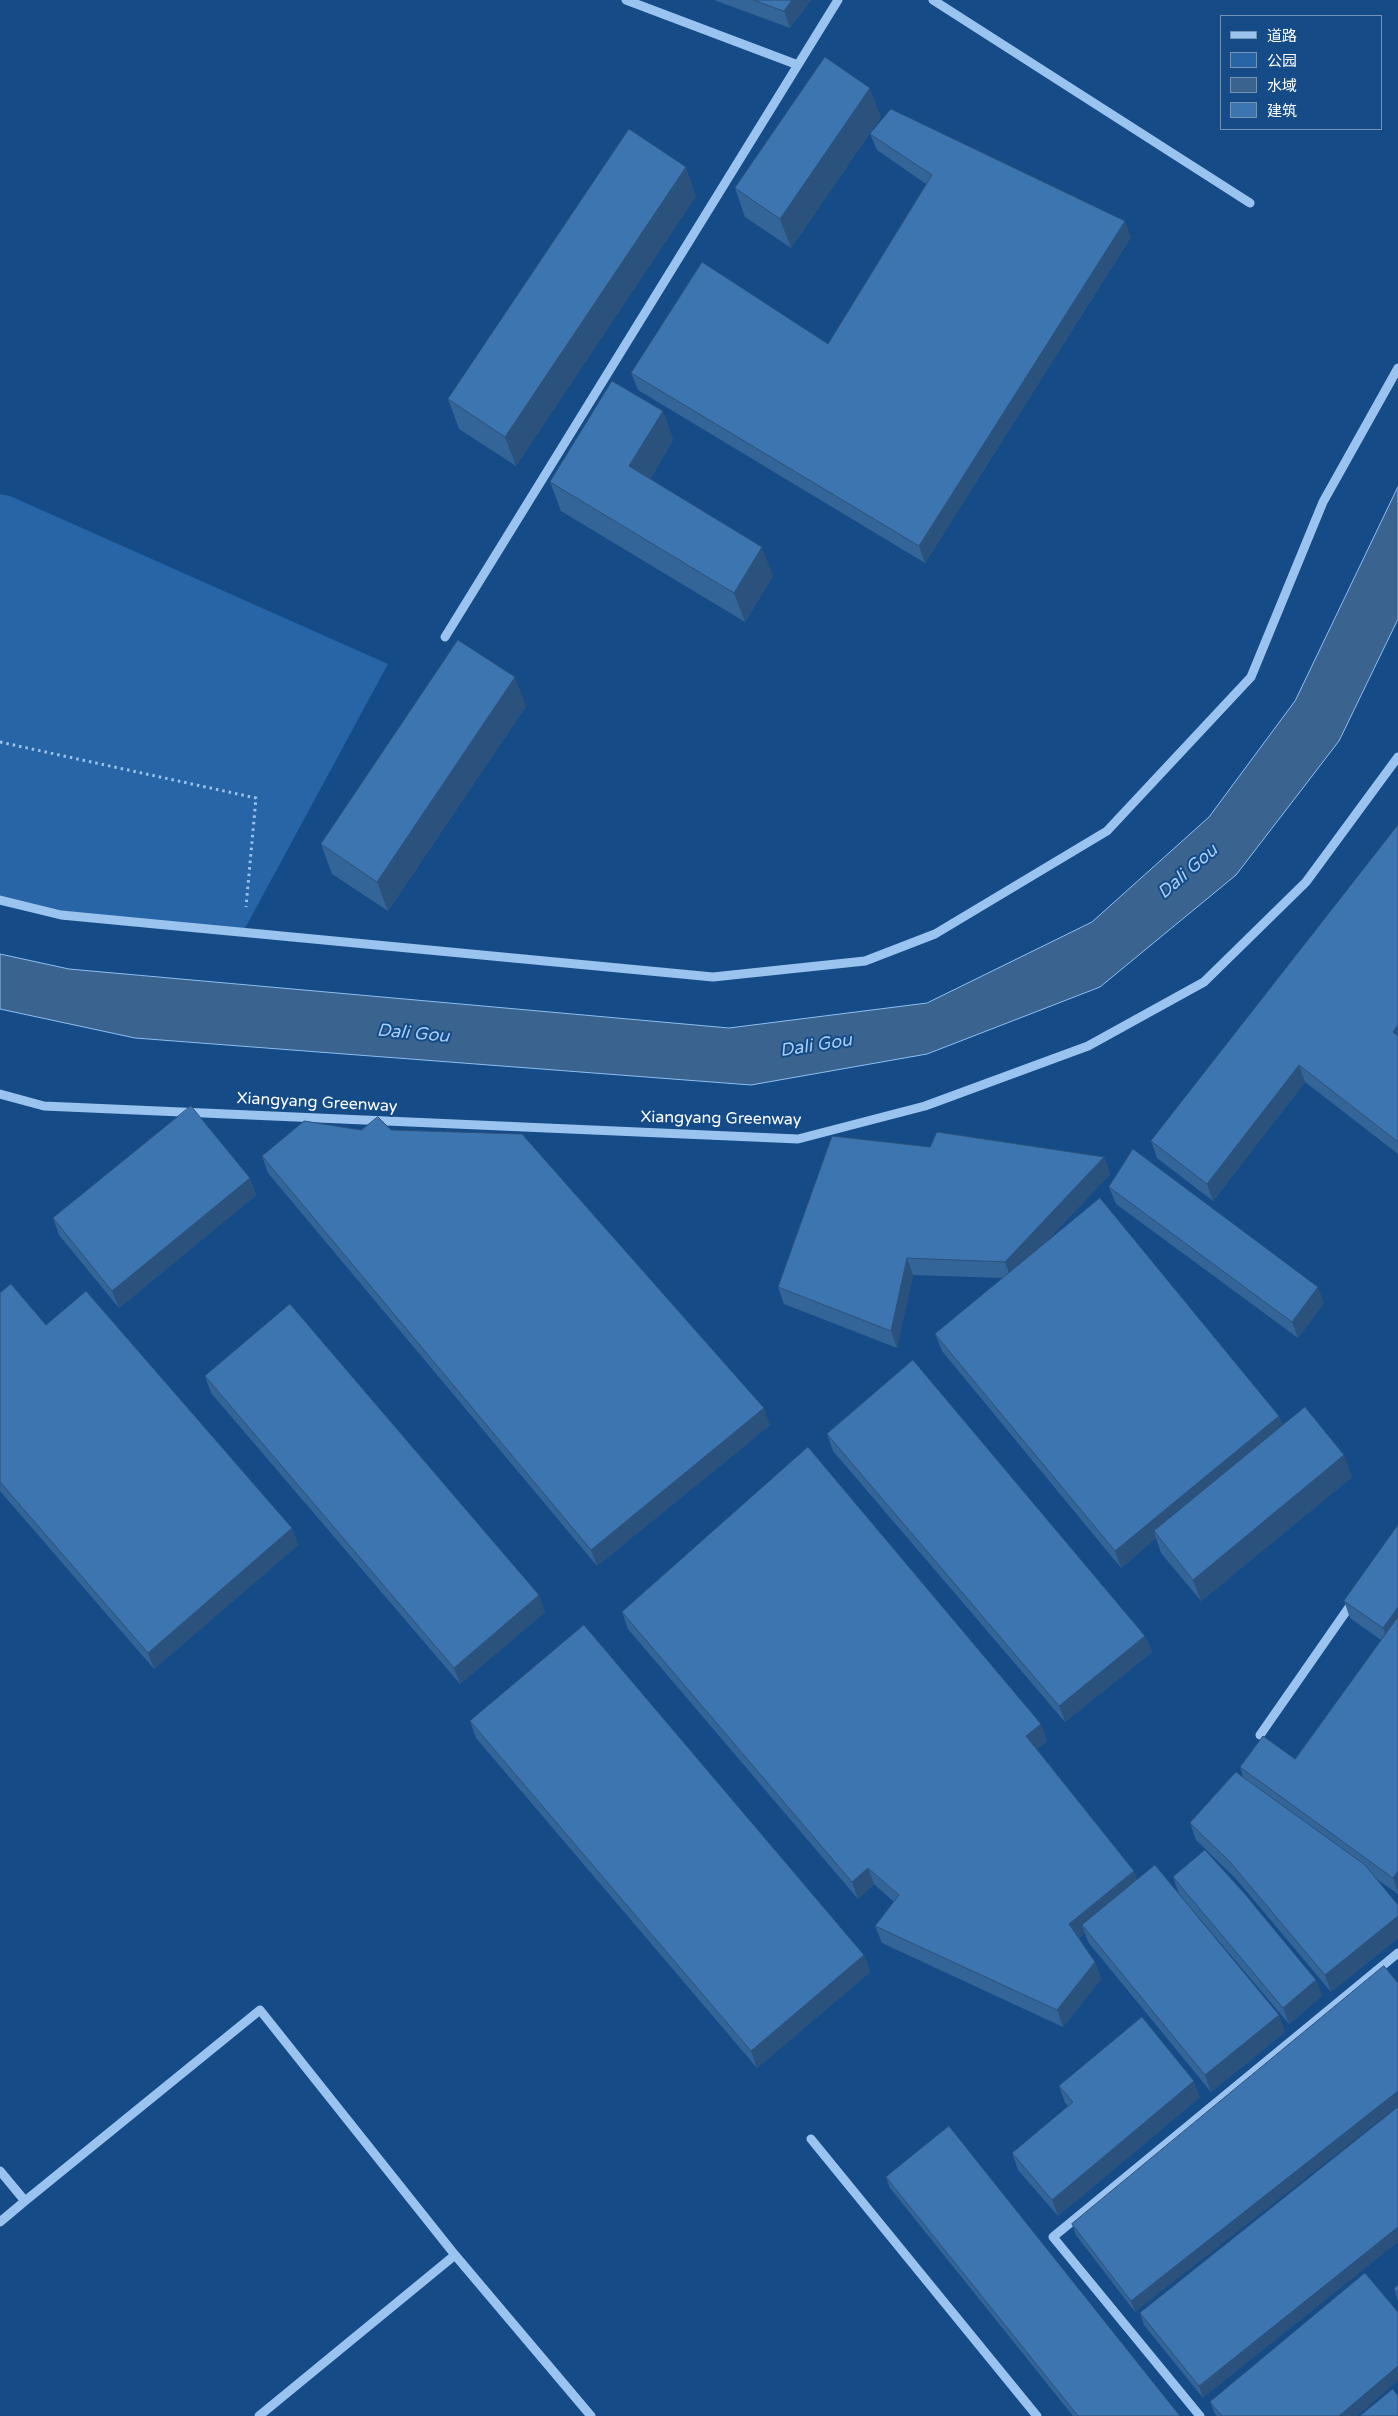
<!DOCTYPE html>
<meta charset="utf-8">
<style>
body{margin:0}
#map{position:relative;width:1398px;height:2416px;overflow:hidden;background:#154b87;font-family:"Varela Round","Noto Sans SC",sans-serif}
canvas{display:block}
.legend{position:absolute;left:1220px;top:15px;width:162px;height:115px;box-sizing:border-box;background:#154b87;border:1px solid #7393b7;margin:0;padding:6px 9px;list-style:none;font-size:15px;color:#fff}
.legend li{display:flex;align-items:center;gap:10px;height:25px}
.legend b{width:25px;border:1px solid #7393b7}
</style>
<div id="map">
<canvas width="1398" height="2416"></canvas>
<ul class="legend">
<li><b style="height:6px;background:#9bc3ef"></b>道路</li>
<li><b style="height:14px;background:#2765a6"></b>公园</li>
<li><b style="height:14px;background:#3b6390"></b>水域</li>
<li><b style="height:14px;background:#3d75b1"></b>建筑</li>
</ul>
</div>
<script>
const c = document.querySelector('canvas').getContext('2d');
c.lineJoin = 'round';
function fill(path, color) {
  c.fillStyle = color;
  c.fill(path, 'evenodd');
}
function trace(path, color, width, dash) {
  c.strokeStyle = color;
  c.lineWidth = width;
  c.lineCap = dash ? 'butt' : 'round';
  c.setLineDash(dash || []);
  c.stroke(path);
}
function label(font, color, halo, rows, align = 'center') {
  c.font = font + ' "Varela Round",sans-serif';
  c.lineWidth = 4;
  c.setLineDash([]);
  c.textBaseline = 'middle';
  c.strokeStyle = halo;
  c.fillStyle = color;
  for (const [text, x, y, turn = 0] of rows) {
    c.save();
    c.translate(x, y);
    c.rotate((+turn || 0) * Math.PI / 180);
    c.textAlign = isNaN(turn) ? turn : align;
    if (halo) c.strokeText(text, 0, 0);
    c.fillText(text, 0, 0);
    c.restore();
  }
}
fill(new Path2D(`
 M 0,494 L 10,496 L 388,664 L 243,932 L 61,915 L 0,901 Z`), '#2765a6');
const water = new Path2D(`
 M 1398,487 L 1398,619 L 1339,741 L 1236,875 L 1100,987 L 927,1054 L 751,1085 L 135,1038 L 0,1009 L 0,954 L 69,969 L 729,1028 L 927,1003 L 1092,922 L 1209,817 L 1295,701 Z`);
fill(water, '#3b6390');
trace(water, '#8dbff2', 1);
trace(new Path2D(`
 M 0,742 L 256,798 L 246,907`), '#9bc3ef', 3, [2.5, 4]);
trace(new Path2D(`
 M 626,0 L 798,65
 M 933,0 L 1250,203
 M 445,637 L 838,0
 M 0,900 L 61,915 L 713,977 L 865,961 L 935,934 L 1107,831 L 1251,677 L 1323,502 L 1398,368
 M 0,1094 L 44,1106 L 798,1139 L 925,1106 L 1088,1046 L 1204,982 L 1306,882 L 1398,757
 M 1260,1735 L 1354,1600
 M 811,2139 L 1037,2416
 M 0,2171 L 25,2201 L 260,2010 L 455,2255 L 591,2416
 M 0,2222 L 25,2201
 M 259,2416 L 455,2255
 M 1200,2416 L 1053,2237 L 1398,1953`), '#9bc3ef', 9);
fill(new Path2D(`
 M 714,0 L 811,0 L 790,28 Z
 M 881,117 L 791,248 L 745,217 L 735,188 Z
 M 870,134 L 1131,237 L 925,563 L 638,390 L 631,373 L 828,344 L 926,184 L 877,150 Z
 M 696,196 L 516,466 L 459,429 L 448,399 Z
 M 663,411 L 673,440 L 650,479 L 773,576 L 745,622 L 561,511 L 550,482 Z
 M 526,706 L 388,911 L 332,874 L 321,844 Z
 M 1398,825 L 1398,1154 L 1305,1082 L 1213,1201 L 1157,1158 L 1151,1141 Z
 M 361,1130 L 770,1425 L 597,1566 L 268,1173 L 262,1156 Z
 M 930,1147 L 1104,1157 L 1110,1174 L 1040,1248 L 1279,1416 L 1282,1425 L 1352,1477 L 1201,1601 L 1161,1553 L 1156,1538 L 1121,1568 L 942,1351 L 935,1334 L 1003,1278 L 913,1275 L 897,1348 L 784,1304 L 778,1287 Z
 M 250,1178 L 256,1195 L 119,1308 L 59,1235 L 53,1218 Z
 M 1109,1187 L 1324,1303 L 1298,1338 L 1116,1204 Z
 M 0,1293 L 46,1325 L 292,1528 L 298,1545 L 154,1669 L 0,1491 Z
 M 205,1376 L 539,1595 L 545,1612 L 460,1684 L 211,1393 Z
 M 827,1434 L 1145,1636 L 1152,1652 L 1065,1722 L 833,1451 Z
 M 1398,1525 L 1398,1894 L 1375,1878 L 1398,1905 L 1398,1938 L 1331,1992 L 1236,1879 L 1196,1840 L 1190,1823 L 1243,1777 L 1240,1767 L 1295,1759 L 1381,1640 L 1350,1618 L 1344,1601 Z
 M 622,1612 L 1041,1724 L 1047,1741 L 1037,1749 L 1134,1871 L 1137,1880 L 1285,2032 L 1211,2092 L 1088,1942 L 1085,1933 L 1079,1938 L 1095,1962 L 1101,1979 L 1063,2027 L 882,1943 L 875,1926 L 894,1902 L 874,1884 L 858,1899 L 628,1629 Z
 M 470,1721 L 864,1955 L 870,1972 L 757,2068 L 476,1738 Z
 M 1173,1877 L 1316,1980 L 1322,1996 L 1289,2024 L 1179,1894 Z
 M 1384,1966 L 1135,2312 L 1076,2235 L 1072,2224 Z
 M 1059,2086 L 1200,2097 L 1058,2216 L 1018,2170 L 1012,2153 L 1068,2106 L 1065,2103 Z
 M 1398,2107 L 1203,2398 L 1144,2325 L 1140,2313 Z
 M 886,2177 L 1180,2416 L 1073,2416 L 890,2188 Z
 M 1398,2285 L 1398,2301 L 1394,2289 Z
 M 1210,2402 L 1357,2416 L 1217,2416 L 1215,2414 Z`), '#346598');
fill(new Path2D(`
 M 792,0 L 811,0 L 790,28 L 784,11 Z
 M 870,88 L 881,117 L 791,248 L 780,219 Z
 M 686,167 L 696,196 L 516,466 L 505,437 Z
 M 1125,221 L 1131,237 L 925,563 L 919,546 Z
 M 663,411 L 673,440 L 640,495 L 629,466 Z
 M 762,547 L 773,576 L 745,622 L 734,593 Z
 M 515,677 L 526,706 L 388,911 L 377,882 Z
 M 1398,1025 L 1398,1047 L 1393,1032 Z
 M 1299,1065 L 1305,1082 L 1213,1201 L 1207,1184 Z
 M 1104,1157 L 1110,1174 L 1011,1279 L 1005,1262 Z
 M 250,1178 L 256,1195 L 119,1308 L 112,1291 Z
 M 907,1258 L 913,1275 L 897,1348 L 891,1331 Z
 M 1318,1287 L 1324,1303 L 1298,1338 L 1292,1322 Z
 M 764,1408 L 770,1425 L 597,1566 L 591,1550 Z
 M 1279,1416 L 1285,1432 L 1154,1531 L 1156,1538 L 1121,1568 L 1115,1551 Z
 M 1344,1455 L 1352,1477 L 1201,1601 L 1193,1580 Z
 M 292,1528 L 298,1545 L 154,1669 L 148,1653 Z
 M 539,1595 L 545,1612 L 460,1684 L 454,1668 Z
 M 1398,1607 L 1398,1633 L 1389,1645 L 1383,1628 Z
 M 1145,1636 L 1152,1652 L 1065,1722 L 1059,1706 Z
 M 1041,1724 L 1047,1741 L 1032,1753 L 1026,1736 Z
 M 868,1868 L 874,1884 L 858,1899 L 852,1882 Z
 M 1134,1871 L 1140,1888 L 1082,1925 L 1085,1933 L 1075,1941 L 1069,1924 Z
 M 1398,1871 L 1398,1892 L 1393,1878 Z
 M 1398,1916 L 1398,1938 L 1331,1992 L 1325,1975 Z
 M 864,1955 L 870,1972 L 757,2068 L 751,2051 Z
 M 1095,1962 L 1101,1979 L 1063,2027 L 1057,2010 Z
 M 1316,1980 L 1322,1996 L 1289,2024 L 1283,2008 Z
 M 1279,2015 L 1285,2032 L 1211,2092 L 1205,2075 Z
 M 1194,2081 L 1200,2097 L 1058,2216 L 1052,2200 Z
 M 1398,2091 L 1398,2106 L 1135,2312 L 1131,2301 Z
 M 1398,2227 L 1398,2242 L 1203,2398 L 1199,2386 Z
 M 1398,2366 L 1398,2381 L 1357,2416 L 1339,2416 Z`), '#2b527c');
const building = new Path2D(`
 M 754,0 L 792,0 L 784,11 Z
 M 825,57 L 870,88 L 780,219 L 735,188 Z
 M 891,109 L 1125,221 L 919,546 L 631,373 L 702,262 L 828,344 L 932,175 L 870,134 Z
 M 629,129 L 686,167 L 505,437 L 448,399 Z
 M 612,381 L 663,411 L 629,466 L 762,547 L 734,593 L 550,482 Z
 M 458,640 L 515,677 L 377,882 L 321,844 Z
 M 1398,825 L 1398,1025 L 1393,1032 L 1398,1036 L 1398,1142 L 1299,1065 L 1207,1184 L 1151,1141 Z
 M 191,1106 L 250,1178 L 112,1291 L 53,1218 Z
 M 378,1117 L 391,1130 L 522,1134 L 764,1408 L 591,1550 L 262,1156 L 304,1121 L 361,1130 Z
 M 937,1132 L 1104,1157 L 1005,1262 L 907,1258 L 891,1331 L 778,1287 L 832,1136 L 930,1147 Z
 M 1133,1149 L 1318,1287 L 1292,1322 L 1109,1187 Z
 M 1100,1198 L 1279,1416 L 1115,1551 L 935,1334 Z
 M 11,1284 L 46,1325 L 86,1291 L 292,1528 L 148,1653 L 0,1482 L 0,1293 Z
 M 290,1304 L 539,1595 L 454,1668 L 205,1376 Z
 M 913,1360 L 1145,1636 L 1059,1706 L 827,1434 Z
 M 1305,1407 L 1344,1455 L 1193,1580 L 1154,1531 Z
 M 808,1447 L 1041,1724 L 1026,1736 L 1134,1871 L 1069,1924 L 1095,1962 L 1057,2010 L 875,1926 L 899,1895 L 868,1868 L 852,1882 L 622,1612 Z
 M 1398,1525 L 1398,1607 L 1383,1628 L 1344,1601 Z
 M 1398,1617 L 1398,1871 L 1393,1878 L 1240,1767 L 1263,1736 L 1295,1759 Z
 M 584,1625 L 864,1955 L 751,2051 L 470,1721 Z
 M 1236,1772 L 1365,1865 L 1398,1905 L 1398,1916 L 1325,1975 L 1230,1862 L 1190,1823 Z
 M 1205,1850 L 1244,1893 L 1316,1980 L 1283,2008 L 1173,1877 Z
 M 1155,1865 L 1279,2015 L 1205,2075 L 1082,1925 Z
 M 1384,1966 L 1398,1983 L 1398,2091 L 1131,2301 L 1072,2224 Z
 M 1142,2017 L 1194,2081 L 1052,2200 L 1012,2153 L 1073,2102 L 1059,2086 Z
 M 1398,2107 L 1398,2227 L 1199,2386 L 1140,2313 Z
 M 949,2126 L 1180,2416 L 1078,2416 L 886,2177 Z
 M 1365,2273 L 1398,2312 L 1398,2366 L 1339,2416 L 1222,2416 L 1210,2402 Z
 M 1398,2285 L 1398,2294 L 1394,2289 Z
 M 1393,2389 L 1398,2396 L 1398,2416 L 1360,2416 Z`);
fill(building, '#3d75b1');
trace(building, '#2b527c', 1);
label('16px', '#fff', '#154b87', [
 ["Xiangyang Greenway",317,1103,3],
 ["Xiangyang Greenway",721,1119,1]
]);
label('italic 18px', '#a6cdf6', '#154b87', [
 ["Dali Gou",1188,872,-41],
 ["Dali Gou",413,1034,5],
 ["Dali Gou",816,1046,-9]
]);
</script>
